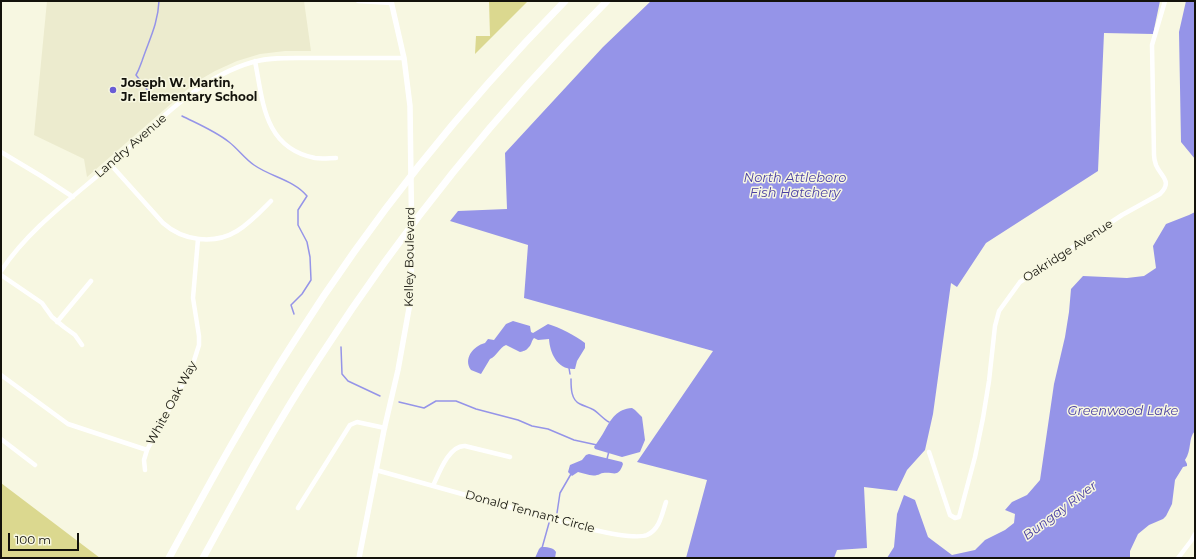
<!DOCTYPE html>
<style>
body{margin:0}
#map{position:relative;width:1196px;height:559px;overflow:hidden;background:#f7f7e1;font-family:Montserrat,sans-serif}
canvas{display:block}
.frame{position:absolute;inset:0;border:2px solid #13120b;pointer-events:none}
.scale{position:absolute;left:8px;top:533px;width:71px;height:18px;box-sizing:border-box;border:2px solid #13120b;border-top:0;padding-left:5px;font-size:12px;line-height:14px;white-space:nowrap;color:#13120b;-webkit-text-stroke:3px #f7f7e1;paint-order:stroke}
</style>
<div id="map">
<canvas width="1196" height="559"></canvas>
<div class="frame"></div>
<div class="scale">100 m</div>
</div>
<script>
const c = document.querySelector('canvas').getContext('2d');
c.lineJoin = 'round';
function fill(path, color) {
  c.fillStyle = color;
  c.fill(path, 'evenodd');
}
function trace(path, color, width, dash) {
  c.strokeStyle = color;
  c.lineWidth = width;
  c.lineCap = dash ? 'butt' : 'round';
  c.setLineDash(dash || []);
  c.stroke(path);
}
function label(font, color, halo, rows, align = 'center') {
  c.font = font + ' Montserrat,sans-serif';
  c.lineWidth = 3;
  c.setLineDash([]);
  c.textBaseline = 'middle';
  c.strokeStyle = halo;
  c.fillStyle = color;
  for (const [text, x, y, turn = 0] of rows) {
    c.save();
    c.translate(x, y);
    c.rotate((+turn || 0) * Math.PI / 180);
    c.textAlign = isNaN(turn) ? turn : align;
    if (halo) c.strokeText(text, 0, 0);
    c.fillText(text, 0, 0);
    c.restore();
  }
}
fill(new Path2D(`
 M 47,1 L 304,1 L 311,51 L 285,51 L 260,54 L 237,61 L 215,71 L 196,82 L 87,177 L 84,159 L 34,135 Z`), '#ecebce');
fill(new Path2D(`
 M 489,1 L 528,1 L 475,54 L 476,36 L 490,36 Z
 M 1,483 L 100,558 L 1,558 Z`), '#dbd88f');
fill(new Path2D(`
 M 651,1 L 1160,1 L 1153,34 L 1104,33 L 1098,171 L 986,243 L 957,287 L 951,283 L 933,414 L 925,450 L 907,470 L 897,491 L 864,487 L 867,548 L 837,550 L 834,558 L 686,558 L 707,480 L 637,462 L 713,351 L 524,298 L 528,245 L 450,221 L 458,211 L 507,209 L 505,153 L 603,47 Z
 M 1186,1 L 1195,1 L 1195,159 L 1181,142 L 1179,32 Z
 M 1195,212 L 1195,431 C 1188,438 1192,450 1185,460 L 1187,464 L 1187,466 L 1183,467 L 1175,480 L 1172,504 L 1166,516 L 1163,519 L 1149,525 L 1138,534 L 1130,551 L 1130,558 L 887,558 L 894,547 L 897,514 L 904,495 L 915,500 L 928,537 L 952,555 L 975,550 L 985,540 L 1005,530 L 1014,523 L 1015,514 L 1005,510 L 1012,502 L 1027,495 L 1040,480 L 1054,384 L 1065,337 L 1069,312 L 1071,289 L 1083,276 L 1127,278 L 1144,276 L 1156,268 L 1153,246 L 1166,224 L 1189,215 Z
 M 513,321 L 530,326 L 531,332 L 533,333 L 548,324 C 559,327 576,336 585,343 L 585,348 L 577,361 L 575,369 C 557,370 550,353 549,339 L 538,340 L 534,338 C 531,341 532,345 528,348 C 526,351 523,351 520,352 L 506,345 C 499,348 497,356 490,359 L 481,374 L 471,370 C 463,359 473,346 485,343 L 488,339 L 494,340 L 506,324 Z
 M 632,408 L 635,410 L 642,417 L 645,440 L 640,452 L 622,457 L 595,449 L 594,447 C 598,441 602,436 605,430 C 611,419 617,409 632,408 Z
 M 589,454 L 622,462 L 623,464 C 618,479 613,471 603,473 C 601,473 599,475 597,475 C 591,477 584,473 578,472 L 572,476 L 568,472 L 570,465 L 582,460 L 586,455 Z
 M 541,547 C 546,547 553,547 556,552 L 555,558 L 535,558 L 539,549 Z`), '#9594e8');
trace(new Path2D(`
 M 159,1 C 158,24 149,40 142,61 C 140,66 139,70 136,75 L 155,100 L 159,100
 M 182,116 C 198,124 215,131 229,142 C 238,149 245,159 254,165 C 271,177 294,180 307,196 L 298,210 L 298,225 L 307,242 L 310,257 L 311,280 L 302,294 L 291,305 L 294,314
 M 341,347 L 342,374 L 348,381 L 380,396
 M 569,368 L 570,374
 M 571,379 C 571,388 571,400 580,404 C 584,406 588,407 592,409 C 597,411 603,419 609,422
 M 399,402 L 424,408 L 436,401 L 456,401 L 476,409 L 518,420 L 532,426 L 548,429 L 574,440 L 597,445
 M 607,459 L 609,451
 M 557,513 L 560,493 L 571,474
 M 542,548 L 549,523`), '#9594e8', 1.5);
trace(new Path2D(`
 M 358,1 L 392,3
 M 255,61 C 263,102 264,148 315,158 C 322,159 330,158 336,158
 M 1,152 L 41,176 L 73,197
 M 111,165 L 163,223 C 183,241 214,245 237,231 C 250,223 261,211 271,201
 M 1,271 C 29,229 71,199 109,166 C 152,128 196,78 253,62 C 271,57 292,58 310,58 C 342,58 373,58 404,58
 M 1,275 L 42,303 L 52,317 L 64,327 L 75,335 L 82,345
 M 57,322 L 91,281
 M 1,375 L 68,424 L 147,450
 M 1,439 L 35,465
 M 929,452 L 950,515 L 955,518 L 959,517 L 975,457 L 983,418 L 989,381 L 995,326 L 999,311 L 1020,282 L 1122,215 L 1160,194 C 1173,181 1161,177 1156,165 C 1155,162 1154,158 1154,155 L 1152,45 L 1165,1
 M 145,470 L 144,460 L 147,450 L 192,367 L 199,345 L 199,336 L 193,298 L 198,239
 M 376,470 C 419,482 462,494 505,506 C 531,513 626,543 647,535 C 660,529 662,514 666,502
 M 433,486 C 439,473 449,445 465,446 L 510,457
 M 298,508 L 350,425 L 357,422 L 385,428
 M 1178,558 L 1191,541 L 1195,534`), '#fff', 4.5);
trace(new Path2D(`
 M 359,558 L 384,430 L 398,370 L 410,303 L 412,254 L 410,106 L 404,58 L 391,1`), '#fff', 5.5);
trace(new Path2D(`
 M 169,558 C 209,484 249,411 295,340 C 372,218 464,104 565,1
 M 203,558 C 240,490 277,422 320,357 C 403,228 499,109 607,1`), '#fff', 7);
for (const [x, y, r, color] of [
 [113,90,4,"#695cd5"]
]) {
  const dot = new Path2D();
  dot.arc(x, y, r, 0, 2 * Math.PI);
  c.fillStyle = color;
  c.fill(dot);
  trace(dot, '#f7f7e1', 1.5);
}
label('bold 12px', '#13120b', '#f7f7e1', [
 ["Joseph W. Martin,",121,83],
 ["Jr. Elementary School",121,97]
], 'left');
label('12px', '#13120b', '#f7f7e1', [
 ["Landry Avenue",131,146,-41],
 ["Oakridge Avenue",1068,251,-33],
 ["Kelley Boulevard",410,257,-89],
 ["White Oak Way",172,403,-62],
 ["Donald Tennant Circle",530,512,15]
]);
label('italic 13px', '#4c41a2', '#f7f7e1', [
 ["North Attleboro",795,178],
 ["Fish Hatchery",795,193],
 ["Greenwood Lake",1123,411],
 ["Bungay River",1060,511,-37]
]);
</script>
